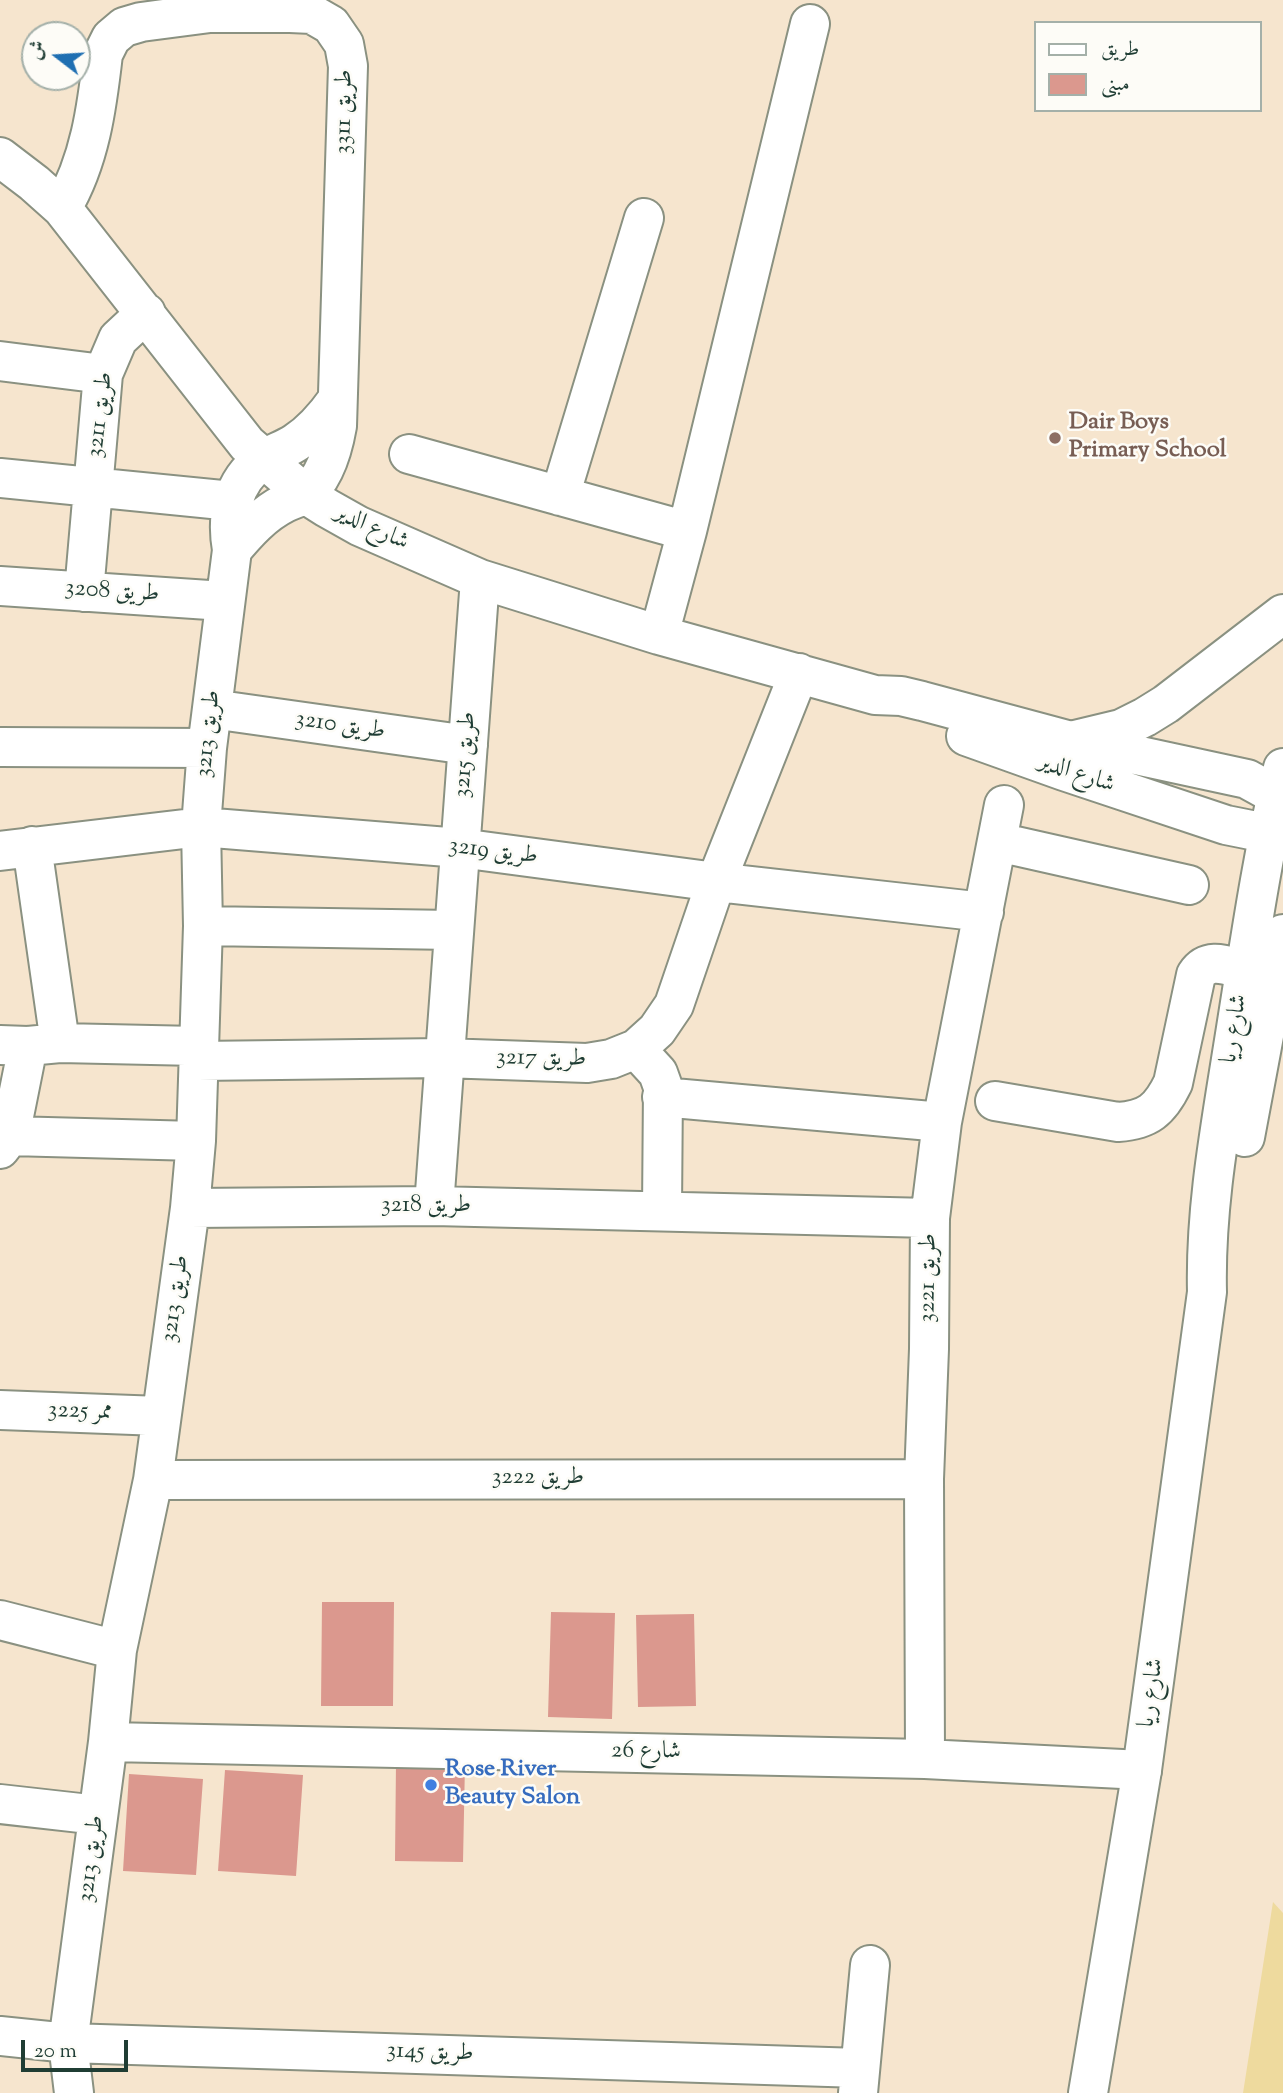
<!DOCTYPE html>
<meta charset="utf-8">
<style>
body{margin:0}
#map{position:relative;width:1283px;height:2093px;overflow:hidden;background:#f6e5ce;font-family:"Sorts Mill Goudy",Amiri,serif}
canvas{display:block}
.legend{position:absolute;left:1034px;top:21px;width:228px;height:91px;box-sizing:border-box;background:#fdfcf7;border:2px solid #a4b0a9;margin:0;padding:9px 12px;list-style:none;font-size:21px;color:#1f3d34}
.legend li{display:flex;align-items:center;gap:14px;height:35px}
.legend b{width:35px;border:2px solid #a4b0a9}
.north{position:absolute;left:21px;top:21px;width:70px;height:70px;box-sizing:border-box;background:#fdfcf7;border:2px solid #a4b0a9;border-radius:50%;rotate:287deg;font-size:19px;font-weight:700;line-height:28px;text-align:center;color:#1f3d34}
.north::after{content:'';display:block;margin:auto;width:24px;height:32px;background:#1f6fb2;clip-path:polygon(50% 0,100% 100%,50% 72%,0 100%)}
.scale{position:absolute;left:21px;top:2040px;width:107px;height:32px;box-sizing:border-box;border:4px solid #1f3d34;border-top:0;padding-left:9px;font-size:21px;line-height:24px;white-space:nowrap;color:#1f3d34;-webkit-text-stroke:5px #fdfcf7;paint-order:stroke}
</style>
<div id="map">
<canvas width="1283" height="2093"></canvas>
<ul class="legend">
<li><b style="height:9px;background:#fff"></b>طريق</li>
<li><b style="height:19px;background:#db988e"></b>مبنى</li>
</ul>
<div class="north">ش</div>
<div class="scale">20 m</div>
</div>
<script>
const c = document.querySelector('canvas').getContext('2d');
c.lineJoin = 'round';
function fill(path, color) {
  c.fillStyle = color;
  c.fill(path, 'evenodd');
}
function trace(path, color, width, dash) {
  c.strokeStyle = color;
  c.lineWidth = width;
  c.lineCap = dash ? 'butt' : 'round';
  c.setLineDash(dash || []);
  c.stroke(path);
}
function label(font, color, halo, rows, align = 'center') {
  c.font = font + ' "Sorts Mill Goudy",Amiri,serif';
  c.lineWidth = 5;
  c.setLineDash([]);
  c.textBaseline = 'middle';
  c.strokeStyle = halo;
  c.fillStyle = color;
  for (const [text, x, y, turn = 0] of rows) {
    c.save();
    c.translate(x, y);
    c.rotate((+turn || 0) * Math.PI / 180);
    c.textAlign = isNaN(turn) ? turn : align;
    if (halo) c.strokeText(text, 0, 0);
    c.fillText(text, 0, 0);
    c.restore();
  }
}
fill(new Path2D(`
 M 1273,1902 L 1283,1913 L 1283,2093 L 1243,2093 Z`), '#eeda9e');
fill(new Path2D(`
 M 322,1602 L 394,1602 L 393,1706 L 321,1706 Z
 M 551,1612 L 615,1613 L 612,1719 L 548,1717 Z
 M 694,1614 L 696,1706 L 638,1707 L 636,1615 Z
 M 396,1762 L 465,1763 L 463,1862 L 395,1861 Z
 M 225,1770 L 303,1775 L 296,1876 L 218,1871 Z
 M 129,1774 L 203,1779 L 196,1875 L 123,1871 Z`), '#db988e');
const minor = new Path2D(`
 M 0,157 L 34,183 L 62,208 L 247,444 L 305,494 L 327,508 L 359,526 L 480,579 L 659,635 L 875,695 L 901,696 L 922,701 L 1071,741 L 1247,779 L 1267,790 L 1283,809
 M 62,208 C 90,161 97,107 103,54 L 111,38 L 124,27 L 141,22 L 210,13 L 290,13 L 312,14 L 331,25 L 344,44 L 348,66 L 337,426 C 333,449 325,479 305,494 C 299,498 291,500 285,503 C 263,514 247,532 232,550
 M 0,361 L 103,374
 M 409,454 L 687,531
 M 0,478 L 232,501
 M 560,496 L 644,218
 M 0,586 L 224,601
 M 84,592 L 103,374 L 118,339 L 146,313
 M 659,635 L 687,531 L 810,24
 M 212,709 L 468,745
 M 966,736 L 1064,771 L 1226,825 L 1256,831 L 1283,821
 M 0,747 L 207,748
 M 998,842 L 1189,885
 M 32,846 L 60,1043
 M 0,851 L 201,827 L 460,848 L 716,882 L 984,912
 M 203,926 L 453,930
 M 0,1045 L 28,1046 L 60,1043 L 197,1046
 M 636,1049 L 658,1073 L 663,1087 L 662,1211
 M 198,1061 L 443,1058 L 587,1063 L 611,1059 L 636,1049 L 657,1030 L 674,1005 L 716,882 L 799,673
 M 662,1097 L 942,1122
 M 995,1101 L 1118,1122 C 1148,1120 1160,1110 1173,1083 L 1196,975 C 1208,956 1228,966 1245,970
 M 10,1136 L 196,1141
 M 0,1149 L 10,1136 L 28,1046
 M 434,1206 L 480,579
 M 190,1208 L 434,1206 L 930,1218
 M 0,1410 L 160,1416
 M 153,1480 L 924,1479
 M 0,1620 L 117,1650
 M 108,1742 L 925,1759 L 1142,1770
 M 925,1759 L 924,1479 L 929,1349 L 930,1218 L 942,1122 L 1004,805
 M 0,1804 L 98,1815
 M 0,2036 L 68,2043 L 860,2068
 M 74,2093 L 68,2043 L 108,1742 L 117,1650 L 153,1480 L 190,1208 L 196,1141 L 203,926 L 201,827 L 207,748 L 232,550 C 226,517 232,482 261,461 C 271,454 284,450 295,443 C 312,432 325,417 337,400
 M 858,2093 L 870,1965`);
const major = new Path2D(`
 M 1071,741 L 1121,729 L 1145,717 L 1166,704 L 1283,614
 M 1245,1137 L 1283,934
 M 1088,2093 L 1142,1770 L 1207,1292 C 1205,1209 1220,1129 1233,1047 C 1248,954 1261,860 1283,768`);
trace(minor, '#8a9181', 42);
trace(major, '#8a9181', 42);
trace(minor, '#fff', 38);
trace(major, '#fff', 38);
for (const [x, y, r, color] of [
 [1055,438,7,"#8d6e63"],
 [431,1785,7,"#3f7fe0"]
]) {
  const dot = new Path2D();
  dot.arc(x, y, r, 0, 2 * Math.PI);
  c.fillStyle = color;
  c.fill(dot);
  trace(dot, '#fdfcf7', 2.5);
}
label('24px', '#1f3d34', '#fdfcf7', [
 ["طريق 3311",346,112,-89],
 ["طريق 3211",102,415,-83],
 ["شارع الدير",371,529,25],
 ["طريق 3208",112,593,4],
 ["طريق 3210",340,727,8],
 ["طريق 3213",210,734,-84],
 ["طريق 3215",467,755,-86],
 ["شارع الدير",1076,775,19],
 ["طريق 3219",493,853,7],
 ["شارع ريا",1236,1029,-81],
 ["طريق 3217",541,1060,1],
 ["طريق 3218",426,1207],
 ["طريق 3221",930,1278,-89],
 ["طريق 3213",177,1299,-82],
 ["ممر 3225",80,1413,2],
 ["طريق 3222",538,1479],
 ["شارع ريا",1153,1693,-82],
 ["شارع 26",646,1753,1],
 ["طريق 3213",93,1859,-83],
 ["طريق 3145",430,2054,2]
]);
label('bold 24px', '#785e54', '#fdfcf7', [
 ["Dair Boys",1069,424],
 ["Primary School",1069,452]
], 'left');
label('bold 24px', '#366cbe', '#fdfcf7', [
 ["Rose River",445,1771],
 ["Beauty Salon",445,1799]
], 'left');
</script>
